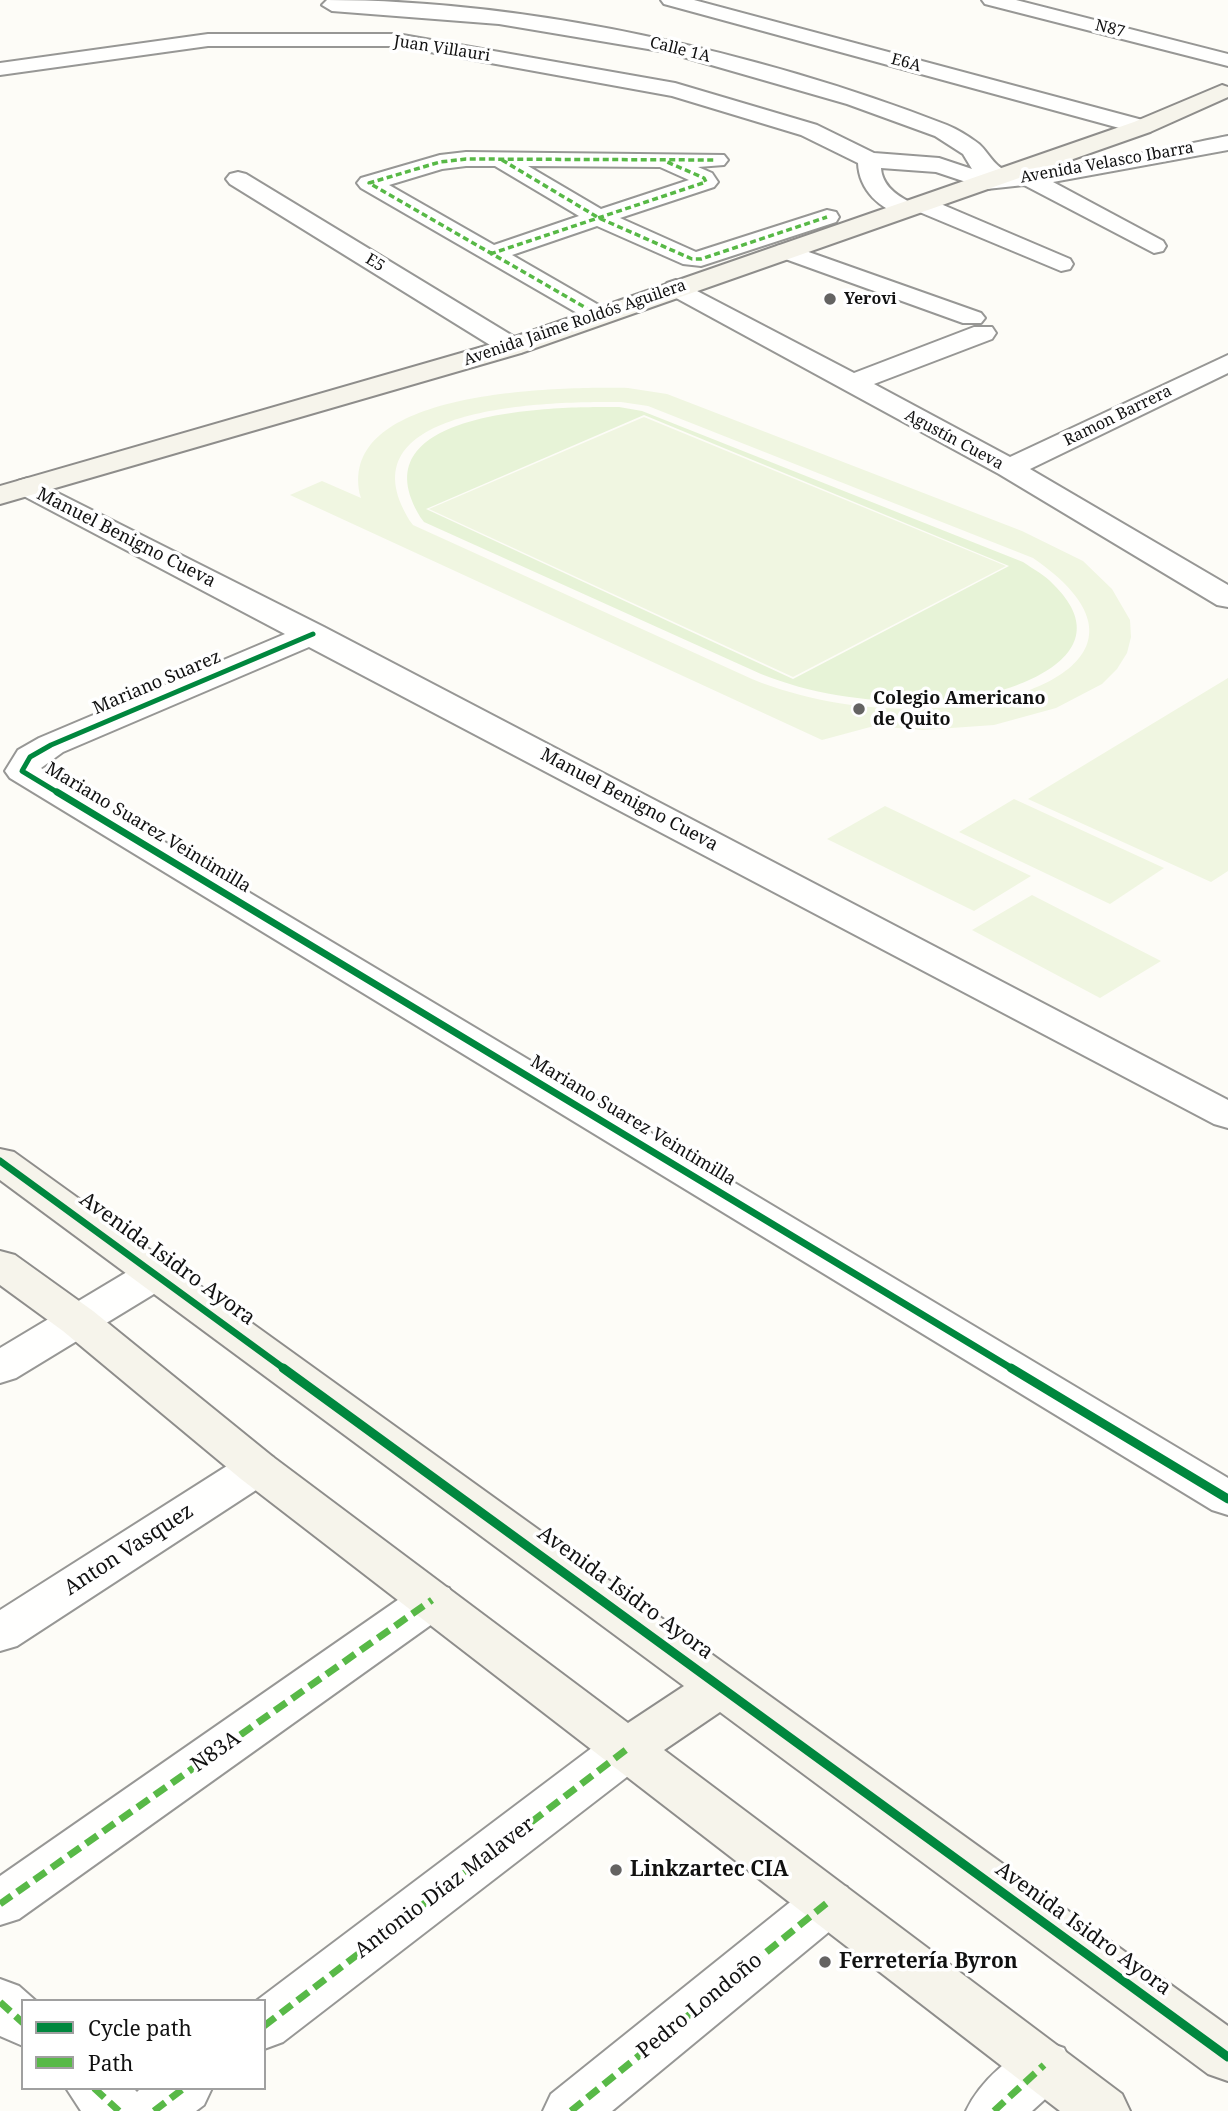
<!DOCTYPE html>
<meta charset="utf-8">
<style>
body{margin:0}
#map{position:relative;width:1228px;height:2111px;overflow:hidden;background:#fdfcf7;font-family:"Noto Serif",serif}
canvas{display:block}
.legend{position:absolute;left:21px;top:1999px;width:245px;height:91px;box-sizing:border-box;background:#fff;border:2px solid #a0a0a0;margin:0;padding:9px 12px;list-style:none;font-size:21px;color:#111}
.legend li{display:flex;align-items:center;gap:14px;height:35px}
.legend b{width:35px;border:2px solid #a0a0a0}
</style>
<div id="map">
<canvas width="1228" height="2111"></canvas>
<ul class="legend">
<li><b style="height:9px;background:#00873e"></b>Cycle path</li>
<li><b style="height:9px;background:#58b947"></b>Path</li>
</ul>
</div>
<script>
const c = document.querySelector('canvas').getContext('2d');
c.lineJoin = 'round';
function fill(path, color) {
  c.fillStyle = color;
  c.fill(path, 'evenodd');
}
function trace(path, color, width, dash) {
  c.strokeStyle = color;
  c.lineWidth = width;
  c.lineCap = dash ? 'butt' : 'round';
  c.setLineDash(dash || []);
  c.stroke(path);
}
function label(font, color, halo, rows, align = 'center') {
  c.font = font + ' "Noto Serif",serif';
  c.lineWidth = 7;
  c.setLineDash([]);
  c.textBaseline = 'middle';
  c.strokeStyle = halo;
  c.fillStyle = color;
  for (const [text, x, y, turn = 0] of rows) {
    c.save();
    c.translate(x, y);
    c.rotate((+turn || 0) * Math.PI / 180);
    c.textAlign = isNaN(turn) ? turn : align;
    if (halo) c.strokeText(text, 0, 0);
    c.fillText(text, 0, 0);
    c.restore();
  }
}
fill(new Path2D(`
 M 619,407 L 642,411 L 1023,562 C 1033,569 1045,575 1053,584 C 1130,659 1001,698 944,701 C 883,704 818,697 761,674 L 424,522 C 348,409 555,406 619,407 ZM 644,415 L 1009,566 L 793,679 L 426,509 Z`), '#e7f3d7');
fill(new Path2D(`
 M 628,388 L 667,394 L 1022,531 L 1083,561 L 1112,589 L 1130,620 L 1131,637 L 1127,653 L 1117,669 L 1102,684 L 1056,708 L 994,725 L 923,730 L 874,726 L 822,740 L 290,495 L 322,481 L 361,498 C 332,388 562,387 628,388 ZM 621,402 L 648,406 L 1033,558 C 1158,644 1050,699 951,707 C 885,713 813,704 752,679 L 413,525 C 332,404 553,401 621,402 Z
 M 644,417 L 1006,566 L 793,677 L 429,509 Z
 M 1228,678 L 1228,871 L 1211,882 L 1028,799 Z
 M 1014,799 L 1164,868 L 1110,904 L 959,832 Z
 M 885,806 L 1031,876 L 974,911 L 827,839 Z
 M 1032,895 L 1161,961 L 1100,998 L 972,930 Z`), '#f0f6e1');
const street = new Path2D(`
 M 327,0 C 528,0 760,52 947,125 C 957,129 970,137 979,144 C 989,153 994,167 1009,172 C 1028,178 1196,142 1228,136 L 1228,150 L 1053,182 L 1163,241 L 1166,246 L 1163,251 L 1154,253 L 1024,185 L 987,189 L 936,172 L 881,168 C 882,185 896,195 910,202 L 921,197 L 929,199 L 1070,259 L 1073,264 L 1070,269 L 1061,271 L 917,211 L 906,216 C 880,210 859,190 858,163 L 801,135 L 672,96 L 397,46 L 208,46 L 0,75 L 0,63 L 208,34 L 397,34 L 675,83 L 817,125 L 874,153 L 939,158 L 972,169 L 963,154 L 935,136 L 847,104 L 666,52 L 499,24 L 332,11 L 322,5 Z
 M 661,0 L 694,0 L 1150,122 L 1153,127 L 1150,132 L 1134,132 L 664,4 Z
 M 982,0 L 1016,0 L 1228,54 L 1228,66 L 985,4 Z
 M 466,152 L 724,155 L 728,160 L 724,165 L 698,167 L 712,173 L 718,182 L 714,187 L 620,218 L 696,252 L 827,210 L 836,212 L 839,217 L 836,222 L 701,266 L 683,264 L 597,226 L 512,255 L 609,311 L 613,316 L 609,321 L 600,324 L 591,321 L 361,188 L 357,183 L 361,178 L 440,155 ZM 466,166 L 495,166 L 579,216 L 494,245 L 389,185 L 442,169 ZM 528,166 L 660,167 L 689,180 L 601,209 Z
 M 238,172 L 246,174 L 521,341 L 525,347 L 521,353 L 503,353 L 230,184 L 226,179 L 230,174 Z
 M 786,244 L 981,313 L 985,318 L 981,323 L 963,323 L 777,256 L 774,251 L 777,246 Z
 M 676,280 L 854,373 L 974,327 L 992,327 L 996,333 L 992,339 L 874,384 L 1010,457 L 1228,355 L 1228,373 L 1030,469 L 1228,585 L 1228,607 L 1217,605 L 999,474 L 667,293 L 663,288 L 667,283 Z
 M 28,478 L 324,627 L 1228,1100 L 1228,1128 L 1214,1124 L 309,647 L 63,752 L 41,768 L 1228,1478 L 1228,1515 L 1212,1510 L 10,778 L 5,771 L 18,750 L 39,738 L 285,634 L 18,493 L 14,487 L 18,481 Z
 M 157,1259 L 172,1263 L 178,1273 L 172,1283 L 16,1378 L 0,1383 L 0,1348 L 142,1263 Z
 M 257,1452 L 273,1457 L 280,1468 L 273,1479 L 17,1646 L 0,1651 L 0,1610 L 241,1457 Z
 M 432,1583 L 449,1588 L 456,1600 L 449,1612 L 19,1919 L 0,1925 L 0,1876 L 415,1588 Z
 M 627,1730 L 645,1735 L 652,1749 L 645,1763 L 283,2042 L 264,2049 L 264,2001 L 256,2001 L 609,1735 Z
 M 828,1881 L 847,1887 L 854,1902 L 847,1917 L 612,2111 L 543,2111 L 551,2094 L 809,1887 Z
 M 0,1979 L 19,1986 L 36,2001 L 23,2001 L 23,2046 L 0,2036 Z
 M 1044,2041 L 1064,2048 L 1072,2065 L 1064,2082 L 1032,2111 L 966,2111 C 980,2081 1013,2052 1044,2041 Z
 M 66,2088 L 133,2088 L 137,2092 L 141,2088 L 212,2088 L 204,2105 L 196,2111 L 81,2111 Z`);
const secondary = new Path2D(`
 M 1222,85 L 1228,87 L 1228,97 L 1150,132 L 521,353 L 0,504 L 0,486 L 503,341 L 1134,122 Z
 M 0,1149 L 14,1152 L 1228,2026 L 1228,2081 L 1208,2074 L 720,1712 L 664,1750 L 1122,2094 L 1130,2111 L 1060,2111 L 241,1479 L 63,1331 L 0,1285 L 0,1251 L 15,1255 L 93,1311 L 273,1457 L 628,1723 L 684,1686 L 0,1180 Z`);
trace(street, '#979795', 4);
trace(secondary, '#8e8d8b', 4);
fill(street, '#fffffe');
fill(secondary, '#f6f4eb');
trace(new Path2D(`
 M 502,160 L 599,218 L 692,259 L 701,259 L 827,217
 M 490,254 L 706,182 L 704,178 L 667,162
 M 600,316 L 369,183 L 440,162 L 466,159 L 716,160`), '#58b947', 3.5, [6, 3.5]);
trace(new Path2D(`
 M 0,1904 L 432,1600
 M 0,2002 L 23,2023
 M 264,2026 L 627,1749
 M 94,2088 L 119,2111
 M 154,2111 L 184,2088
 M 571,2111 L 828,1902
 M 994,2111 L 1044,2065`), '#58b947', 7, [14, 7]);
trace(new Path2D(`
 M 60,794 L 22,771 L 30,757 L 51,745 L 313,634`), '#00873e', 5);
trace(new Path2D(`
 M 57,792 L 1014,1370
 M 0,1161 L 286,1370`), '#00873e', 7);
trace(new Path2D(`
 M 283,1368 L 1228,2057
 M 1011,1368 L 1228,1499`), '#00873e', 9);
for (const [x, y, r, color] of [
 [830,299,7,"#646362"],
 [859,709,7,"#646362"],
 [616,1870,7,"#646362"],
 [825,1962,7,"#646362"]
]) {
  const dot = new Path2D();
  dot.arc(x, y, r, 0, 2 * Math.PI);
  c.fillStyle = color;
  c.fill(dot);
  trace(dot, '#fff', 2.5);
}
label('16px', '#111', '#fff', [
 ["N87",1110,29,14],
 ["Juan Villauri",442,49,9],
 ["Calle 1A",680,50,14],
 ["E6A",906,63,15],
 ["Avenida Velasco Ibarra",1107,163,-10],
 ["E5",375,263,31],
 ["Avenida Jaime Roldós Aguilera",575,323,-19],
 ["Ramon Barrera",1118,416,-26],
 ["Agustín Cueva",954,440,28]
]);
label('bold 16px', '#111', '#fff', [
 ["Yerovi",844,299]
], 'left');
label('18px', '#111', '#fff', [
 ["Manuel Benigno Cueva",126,538,27],
 ["Mariano Suarez",157,683,-23],
 ["Manuel Benigno Cueva",629,800,28],
 ["Mariano Suarez Veintimilla",148,828,31],
 ["Mariano Suarez Veintimilla",633,1121,31]
]);
label('bold 18px', '#111', '#fff', [
 ["Colegio Americano",873,699],
 ["de Quito",873,720]
], 'left');
label('21px', '#111', '#fff', [
 ["Avenida Isidro Ayora",167,1259,36],
 ["Anton Vasquez",129,1550,-33],
 ["Avenida Isidro Ayora",625,1593,36],
 ["N83A",216,1752,-35],
 ["Antonio Díaz Malaver",445,1888,-37],
 ["Avenida Isidro Ayora",1083,1929,36],
 ["Pedro Londoño",700,2006,-39]
]);
label('bold 21px', '#111', '#fff', [
 ["Linkzartec CIA",630,1870],
 ["Ferretería Byron",839,1962]
], 'left');
</script>
